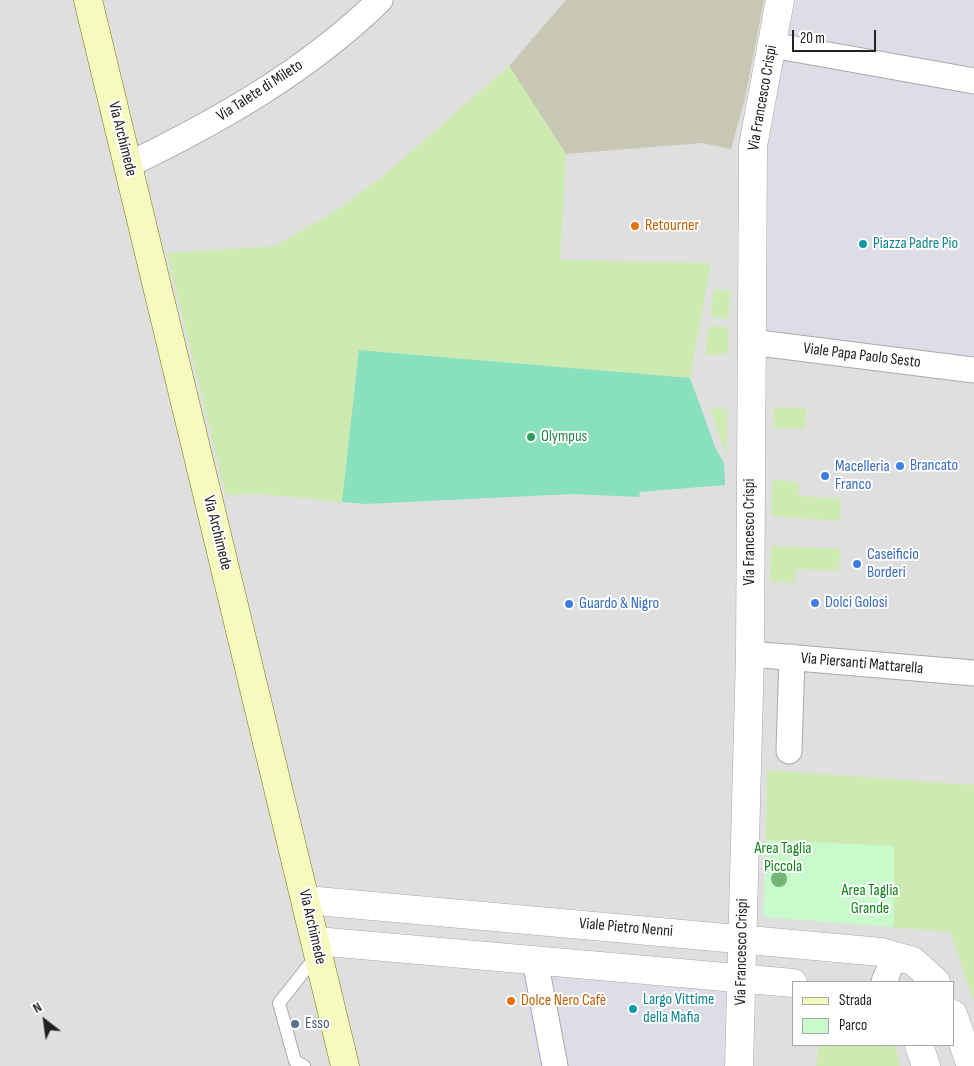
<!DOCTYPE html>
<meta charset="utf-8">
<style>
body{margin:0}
#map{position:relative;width:974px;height:1066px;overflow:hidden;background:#f2efe9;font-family:"Sofia Sans Condensed",sans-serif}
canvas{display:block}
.legend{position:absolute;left:792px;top:981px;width:162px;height:65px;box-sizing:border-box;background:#fff;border:1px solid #a7a7a7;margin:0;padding:6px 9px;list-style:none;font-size:15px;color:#222}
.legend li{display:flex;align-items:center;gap:10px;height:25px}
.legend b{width:25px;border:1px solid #a7a7a7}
.north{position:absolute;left:20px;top:996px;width:50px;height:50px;-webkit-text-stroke:4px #fff;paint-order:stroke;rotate:330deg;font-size:14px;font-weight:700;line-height:20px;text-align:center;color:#222}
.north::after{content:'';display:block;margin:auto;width:18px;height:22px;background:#222;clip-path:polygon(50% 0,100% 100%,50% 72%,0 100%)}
.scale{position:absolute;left:792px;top:30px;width:84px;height:22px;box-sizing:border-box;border:2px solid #222;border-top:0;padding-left:6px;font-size:15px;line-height:18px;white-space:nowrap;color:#222;-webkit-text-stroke:4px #fff;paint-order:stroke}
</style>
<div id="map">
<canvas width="974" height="1066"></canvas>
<ul class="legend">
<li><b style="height:6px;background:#f7fabf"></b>Strada</li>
<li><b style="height:14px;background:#c8facc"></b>Parco</li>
</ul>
<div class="north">N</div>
<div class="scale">20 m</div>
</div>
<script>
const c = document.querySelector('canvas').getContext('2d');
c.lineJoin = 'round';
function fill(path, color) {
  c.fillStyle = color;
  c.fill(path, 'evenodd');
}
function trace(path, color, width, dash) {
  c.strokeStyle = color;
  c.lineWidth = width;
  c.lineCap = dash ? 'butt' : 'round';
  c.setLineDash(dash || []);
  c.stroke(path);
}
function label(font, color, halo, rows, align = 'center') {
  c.font = font + ' "Sofia Sans Condensed",sans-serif';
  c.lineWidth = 4;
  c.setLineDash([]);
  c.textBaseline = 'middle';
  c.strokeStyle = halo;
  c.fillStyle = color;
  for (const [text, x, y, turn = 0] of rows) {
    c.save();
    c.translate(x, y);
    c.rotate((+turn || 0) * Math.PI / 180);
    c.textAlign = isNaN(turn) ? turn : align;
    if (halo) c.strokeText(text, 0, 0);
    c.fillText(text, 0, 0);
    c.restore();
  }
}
fill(new Path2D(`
 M 0,0 L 974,0 L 974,1066 L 0,1066 ZM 793,982 L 953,982 L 953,1045 L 793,1045 Z`), '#e0dfdf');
fill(new Path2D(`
 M 566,0 L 764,0 L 745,98 L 731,149 L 702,143 L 566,154 L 509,66 Z`), '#c7c7b4');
fill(new Path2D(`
 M 509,66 L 566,154 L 560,260 L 711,263 L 690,378 L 359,350 L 342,502 L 261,494 L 226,495 L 167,253 L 275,246 L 335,211 L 381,178 Z
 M 714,290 L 730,290 L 729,318 L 710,317 Z
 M 709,326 L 729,327 L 728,354 L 705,355 Z
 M 774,407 L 806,408 L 805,429 L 773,428 Z
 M 710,408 L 727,409 L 727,458 Z
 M 773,480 L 799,482 L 799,496 L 841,499 L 840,521 L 771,516 Z
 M 771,546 L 840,549 L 839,571 L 796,569 L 795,583 L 770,582 Z
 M 767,770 L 974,785 L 974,1002 L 950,932 L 804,920 L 765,876 Z
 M 819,1045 L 894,1045 L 901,1066 L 816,1066 Z`), '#cdebb0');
fill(new Path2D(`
 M 766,840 L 894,846 L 894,927 L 763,917 Z`), '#c8facc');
fill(new Path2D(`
 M 359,350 L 690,378 L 716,449 L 724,463 L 725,485 L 640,492 L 639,497 L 573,494 L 366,504 L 342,502 Z`), '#88e0be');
fill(new Path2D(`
 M 780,0 L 974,0 L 974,370 L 751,342 L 753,146 Z
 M 518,959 L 741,978 L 739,1066 L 537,1066 Z`), '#dddde8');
const service = new Path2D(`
 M 304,1066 L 295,1061 L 279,1003 L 317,955`);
const minor = new Path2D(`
 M 772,45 L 974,81
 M 128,165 C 219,121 307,71 380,0
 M 751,342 L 974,370
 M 750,654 L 974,673
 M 789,751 L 792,657
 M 535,960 L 555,1066
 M 884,982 L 895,955`);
const tertiary = new Path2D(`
 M 306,900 L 881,952 L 913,961 L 936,982
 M 316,941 L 793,983
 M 953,1014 L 971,1066
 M 919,1045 L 926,1066
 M 739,1066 L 750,654 L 753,146 L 780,0`);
const secondary = new Path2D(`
 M 88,0 L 345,1066`);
trace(service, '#a9a9a9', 14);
trace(minor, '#a9a9a9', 27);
trace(tertiary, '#a9a9a9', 29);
trace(secondary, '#707d05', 29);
trace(service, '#fff', 12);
trace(minor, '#fff', 25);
trace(tertiary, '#fff', 28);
trace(secondary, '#f7fabf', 28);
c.fillStyle = '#74b475';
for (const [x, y] of [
 [779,879]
]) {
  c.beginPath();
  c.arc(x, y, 8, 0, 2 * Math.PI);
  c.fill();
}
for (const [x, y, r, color] of [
 [635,226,5,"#e8710a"],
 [863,244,5,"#0f9aa8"],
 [531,437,5,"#2e9e5b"],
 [900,466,5,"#3f7fe0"],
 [825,476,5,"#3f7fe0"],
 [857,564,5,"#3f7fe0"],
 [815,603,5,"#3f7fe0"],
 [569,604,5,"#3f7fe0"],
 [511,1001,5,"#e8710a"],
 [633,1009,5,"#0f9aa8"],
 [295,1024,5,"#5c6f8a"]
]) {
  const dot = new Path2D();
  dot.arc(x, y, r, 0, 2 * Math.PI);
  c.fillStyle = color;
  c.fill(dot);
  trace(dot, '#fff', 2);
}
label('16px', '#222', '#fff', [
 ["Via Talete di Mileto",260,91,-33],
 ["Via Francesco Crispi",763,98,-80],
 ["Via Archimede",122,139,76],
 ["Viale Papa Paolo Sesto",862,356,7],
 ["Via Francesco Crispi",750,532,-90],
 ["Via Archimede",217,533,76],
 ["Via Piersanti Mattarella",862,664,5],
 ["Via Archimede",312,927,77],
 ["Viale Pietro Nenni",626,928,5],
 ["Via Francesco Crispi",742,952,-89]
]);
label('16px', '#c56008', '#fff', [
 ["Retourner",645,226],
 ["Dolce Nero Cafè",521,1001]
], 'left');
label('16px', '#0d838f', '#fff', [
 ["Piazza Padre Pio",873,244],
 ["Largo Vittime",643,1000],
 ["della Mafia",643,1018]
], 'left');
label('16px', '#27864d', '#fff', [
 ["Olympus",541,437]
], 'left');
label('16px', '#366cbe', '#fff', [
 ["Brancato",910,466],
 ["Macelleria",835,467],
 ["Franco",835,485],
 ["Caseificio",867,555],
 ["Borderi",867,573],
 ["Dolci Golosi",825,603],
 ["Guardo & Nigro",579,604]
], 'left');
label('16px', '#0c8416', '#fff', [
 ["Area Taglia",783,849],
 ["Piccola",783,867],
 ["Area Taglia",870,891],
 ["Grande",870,909]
]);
label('16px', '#4e5e75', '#fff', [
 ["Esso",305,1024]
], 'left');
</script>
